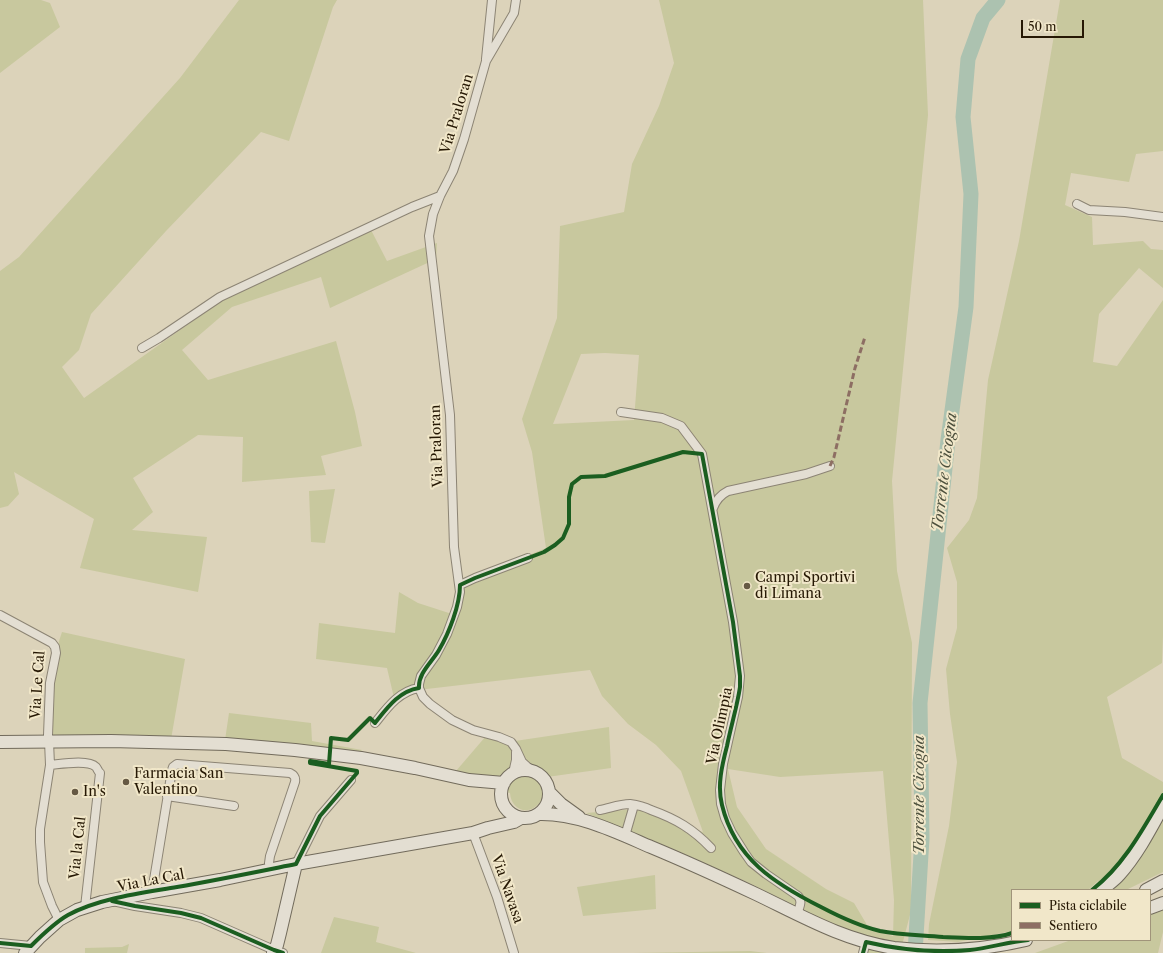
<!DOCTYPE html>
<style>
body{margin:0}
#map{position:relative;width:1163px;height:953px;overflow:hidden;background:#dcd3ba;font-family:"Libre Caslon Text",serif}
canvas{display:block}
.legend{position:absolute;left:1011px;top:889px;width:140px;height:52px;box-sizing:border-box;background:#f1e7c9;border:1px solid #a0947a;margin:0;padding:5px 7px;list-style:none;font-size:12px;color:#261804}
.legend li{display:flex;align-items:center;gap:8px;height:20px}
.legend b{width:20px;border:1px solid #a0947a}
.scale{position:absolute;left:1021px;top:20px;width:63px;height:18px;box-sizing:border-box;border:2px solid #261804;border-top:0;padding-left:5px;font-size:12px;line-height:14px;white-space:nowrap;color:#261804;-webkit-text-stroke:3px #f1e7c9;paint-order:stroke}
</style>
<div id="map">
<canvas width="1163" height="953"></canvas>
<ul class="legend">
<li><b style="height:5px;background:#1b5e20"></b>Pista ciclabile</li>
<li><b style="height:5px;background:#8d6e63"></b>Sentiero</li>
</ul>
<div class="scale">50 m</div>
</div>
<script>
const c = document.querySelector('canvas').getContext('2d');
c.lineJoin = 'round';
function fill(path, color) {
  c.fillStyle = color;
  c.fill(path, 'evenodd');
}
function trace(path, color, width, dash) {
  c.strokeStyle = color;
  c.lineWidth = width;
  c.lineCap = dash ? 'butt' : 'round';
  c.setLineDash(dash || []);
  c.stroke(path);
}
function label(font, color, halo, rows, align = 'center') {
  c.font = font + ' "Libre Caslon Text",serif';
  c.lineWidth = 4;
  c.setLineDash([]);
  c.textBaseline = 'middle';
  c.strokeStyle = halo;
  c.fillStyle = color;
  for (const [text, x, y, turn = 0] of rows) {
    c.save();
    c.translate(x, y);
    c.rotate((+turn || 0) * Math.PI / 180);
    c.textAlign = isNaN(turn) ? turn : align;
    if (halo) c.strokeText(text, 0, 0);
    c.fillText(text, 0, 0);
    c.restore();
  }
}
fill(new Path2D(`
 M 0,0 L 41,0 L 50,3 L 60,27 L 0,73 Z
 M 239,0 L 337,0 L 333,7 L 289,141 L 261,132 L 166,231 L 91,314 L 79,350 L 62,367 L 84,398 L 221,301 L 371,230 L 387,261 L 437,243 L 436,259 L 330,308 L 321,277 L 232,307 L 182,350 L 208,380 L 336,341 L 355,412 L 362,446 L 321,456 L 326,475 L 242,482 L 243,437 L 198,435 L 133,478 L 153,512 L 132,530 L 207,537 L 198,592 L 80,568 L 94,519 L 14,472 L 19,494 L 8,506 L 0,508 L 0,271 L 19,257 L 180,78 Z
 M 659,0 L 923,0 L 928,115 L 892,481 L 897,571 L 912,643 L 911,911 L 900,953 L 863,953 L 869,937 L 834,925 L 747,882 L 680,852 L 586,813 L 637,809 L 703,832 L 681,771 L 656,745 L 628,724 L 602,696 L 590,670 L 418,690 L 395,702 L 387,668 L 316,659 L 319,623 L 395,633 L 399,592 L 418,603 L 452,614 L 457,597 L 457,585 L 546,548 L 532,452 L 522,419 L 557,318 L 560,226 L 624,212 L 632,164 L 659,106 L 674,63 ZM 605,353 L 639,355 L 634,420 L 553,424 L 581,354 ZM 728,769 L 780,777 L 883,771 L 894,900 L 893,936 L 870,930 L 854,903 L 826,889 L 766,849 L 737,807 Z
 M 1060,0 L 1163,0 L 1163,151 L 1136,154 L 1129,182 L 1071,173 L 1065,205 L 1092,217 L 1093,245 L 1143,241 L 1151,249 L 1163,250 L 1163,288 L 1139,268 L 1099,314 L 1093,362 L 1117,366 L 1163,300 L 1163,635 L 1162,663 L 1107,697 L 1122,758 L 1163,782 L 1163,872 L 1126,890 L 1101,890 L 1098,881 L 1088,890 L 1012,890 L 1012,931 L 958,942 L 928,940 L 929,924 L 949,826 L 957,762 L 950,714 L 946,669 L 957,628 L 957,582 L 947,548 L 969,520 L 977,498 L 988,380 L 1019,241 Z
 M 335,489 L 325,543 L 311,542 L 309,491 Z
 M 62,632 L 185,659 L 170,745 L 47,744 L 46,724 L 59,641 Z
 M 229,713 L 311,723 L 312,741 L 362,750 L 359,756 L 224,747 Z
 M 609,727 L 611,768 L 547,777 L 551,806 L 540,802 C 529,817 511,810 510,793 L 450,778 L 486,736 L 515,741 Z
 M 655,875 L 656,909 L 583,916 L 577,887 Z
 M 1163,907 L 1163,932 L 1158,953 L 1035,953 L 1071,940 L 1150,940 L 1150,912 Z
 M 334,917 L 379,927 L 376,942 L 416,953 L 321,953 Z
 M 129,944 L 127,953 L 85,953 L 85,948 L 122,947 Z
 M 750,951 L 767,953 L 633,953 Z`), '#c8c89e');
trace(new Path2D(`
 M 915,953 L 922,838 L 920,703 L 948,440 L 966,307 L 971,194 L 963,117 L 968,59 L 983,18 L 998,0`), '#acc2b0', 15);
const street = new Path2D(`
 M 516,0 L 514,13 L 486,61 L 464,139 L 453,171 L 440,196 L 433,214 L 429,236 L 450,415 L 454,547 L 460,592 L 457,607 L 447,634 L 436,655 L 421,676 L 419,684 L 419,688 L 423,697 L 430,704 L 452,720 L 473,730 L 499,737 L 511,742 L 516,749 L 522,762 L 532,771
 M 486,59 L 492,0
 M 1077,204 L 1089,210 L 1125,212 L 1163,217
 M 142,348 L 159,338 L 220,297 L 412,207 L 440,196
 M 621,412 L 662,418 L 681,426 L 702,454 L 733,622 L 740,676 L 738,697 L 723,764 L 720,790 L 721,804 L 725,818 L 732,833 L 744,852 L 751,862 L 766,874 L 798,896 C 803,902 799,907 797,915
 M 713,508 C 716,500 720,495 728,491 L 806,474 L 830,466
 M 460,585 L 475,578 L 528,558
 M 0,615 L 52,643 L 55,647 L 56,653 L 50,683 L 48,735 L 49,741 L 50,765 L 40,829 L 40,842 L 43,882 L 52,906 L 59,920
 M 375,723 C 387,708 399,691 419,688
 M 50,765 C 61,764 88,759 96,767 C 97,768 99,773 100,773 L 85,907
 M 513,773 L 516,760 L 516,752
 M 167,796 L 234,806
 M 600,810 C 610,808 620,804 630,804 C 638,805 645,807 651,810 C 676,819 693,829 711,848
 M 473,833 L 497,897 L 514,953
 M 625,836 L 634,805
 M 296,864 L 320,816 L 351,780
 M 152,892 L 172,770 L 173,767 L 177,764 L 290,773 C 294,775 296,777 295,782 L 270,856 L 269,863 L 270,869
 M 113,901 L 135,906 L 181,913 L 201,918 L 274,950 L 283,953
 M 0,943 L 31,946
 M 863,953 L 866,942`);
const secondary = new Path2D(`
 M 0,742 L 111,741 L 226,744 L 295,750 L 361,758 L 415,768 L 469,780 L 504,783
 M501 794a24 24 0 1 1 48 0a24 24 0 1 1-48 0Z
 M 549,792 L 561,804 L 579,817
 M 539,814 C 578,813 616,832 651,847 C 687,862 722,878 756,894 C 802,916 843,940 894,948 C 938,953 983,950 1026,940
 M 1102,890 C 1107,885 1114,881 1119,875 C 1137,855 1150,830 1163,806
 M 1146,890 L 1163,881
 M 1150,908 L 1163,903
 M 25,953 L 40,937 L 59,920 L 77,910 L 102,902 L 152,892 L 220,880 L 296,864 L 473,833 L 488,828 L 514,822 L 521,818
 M 273,953 L 277,945 L 280,933 L 296,864`);
trace(street, '#8c8474', 10);
trace(secondary, '#726b5c', 14);
trace(street, '#e3ded2', 8);
trace(secondary, '#e3ded2', 12);
trace(new Path2D(`
 M 830,466 L 834,457 L 855,368 L 865,337`), '#8d6e63', 3, [6, 3]);
trace(new Path2D(`
 M 1092,890 C 1124,865 1143,829 1163,795
 M 112,901 L 135,906 L 181,913 L 201,918 L 274,950 L 283,953
 M 0,943 L 31,946 C 42,935 54,923 68,915 C 99,898 142,893 177,887 C 217,880 256,872 296,864 L 320,816 L 357,773 L 357,771 L 310,763 L 310,761 L 329,764 L 331,738 L 348,740 L 370,718 L 375,723 C 387,708 399,691 419,688 C 418,673 432,662 439,650 C 449,633 460,605 460,585 L 475,578 L 544,552 L 555,545 L 563,538 L 569,524 L 569,497 L 572,484 L 581,477 L 605,476 L 683,452 L 702,454 L 733,622 L 740,676 L 740,687 C 737,707 731,726 727,746 C 722,765 717,786 722,805 C 735,859 775,884 821,907 C 840,917 859,926 880,931 C 900,935 922,935 943,937 C 964,938 992,940 1012,933
 M 863,953 L 866,942 C 900,950 934,953 970,950 C 989,948 1008,942 1028,940`), '#1b5e20', 4);
for (const [x, y, r, color] of [
 [747,586,4,"#665944"],
 [126,782,4,"#665944"],
 [75,792,4,"#665944"]
]) {
  const dot = new Path2D();
  dot.arc(x, y, r, 0, 2 * Math.PI);
  c.fillStyle = color;
  c.fill(dot);
  trace(dot, '#f1e7c9', 1.5);
}
label('14px', '#261804', '#f1e7c9', [
 ["Via Praloran",457,114,-73],
 ["Via Praloran",437,446,-92],
 ["Via Le Cal",38,685,-86],
 ["Via Olimpia",720,726,-78],
 ["Via la Cal",78,848,-84],
 ["Via La Cal",151,881,-11],
 ["Via Navasa",507,889,71]
]);
label('14px', '#261804', '#f1e7c9', [
 ["Campi Sportivi",755,578],
 ["di Limana",755,594],
 ["Farmacia San",134,774],
 ["Valentino",134,790],
 ["In's",83,792]
], 'left');
label('italic 15px', '#4e513e', '#f1e7c9', [
 ["Torrente Cicogna",945,472,-83],
 ["Torrente Cicogna",920,795,-90]
]);
</script>
